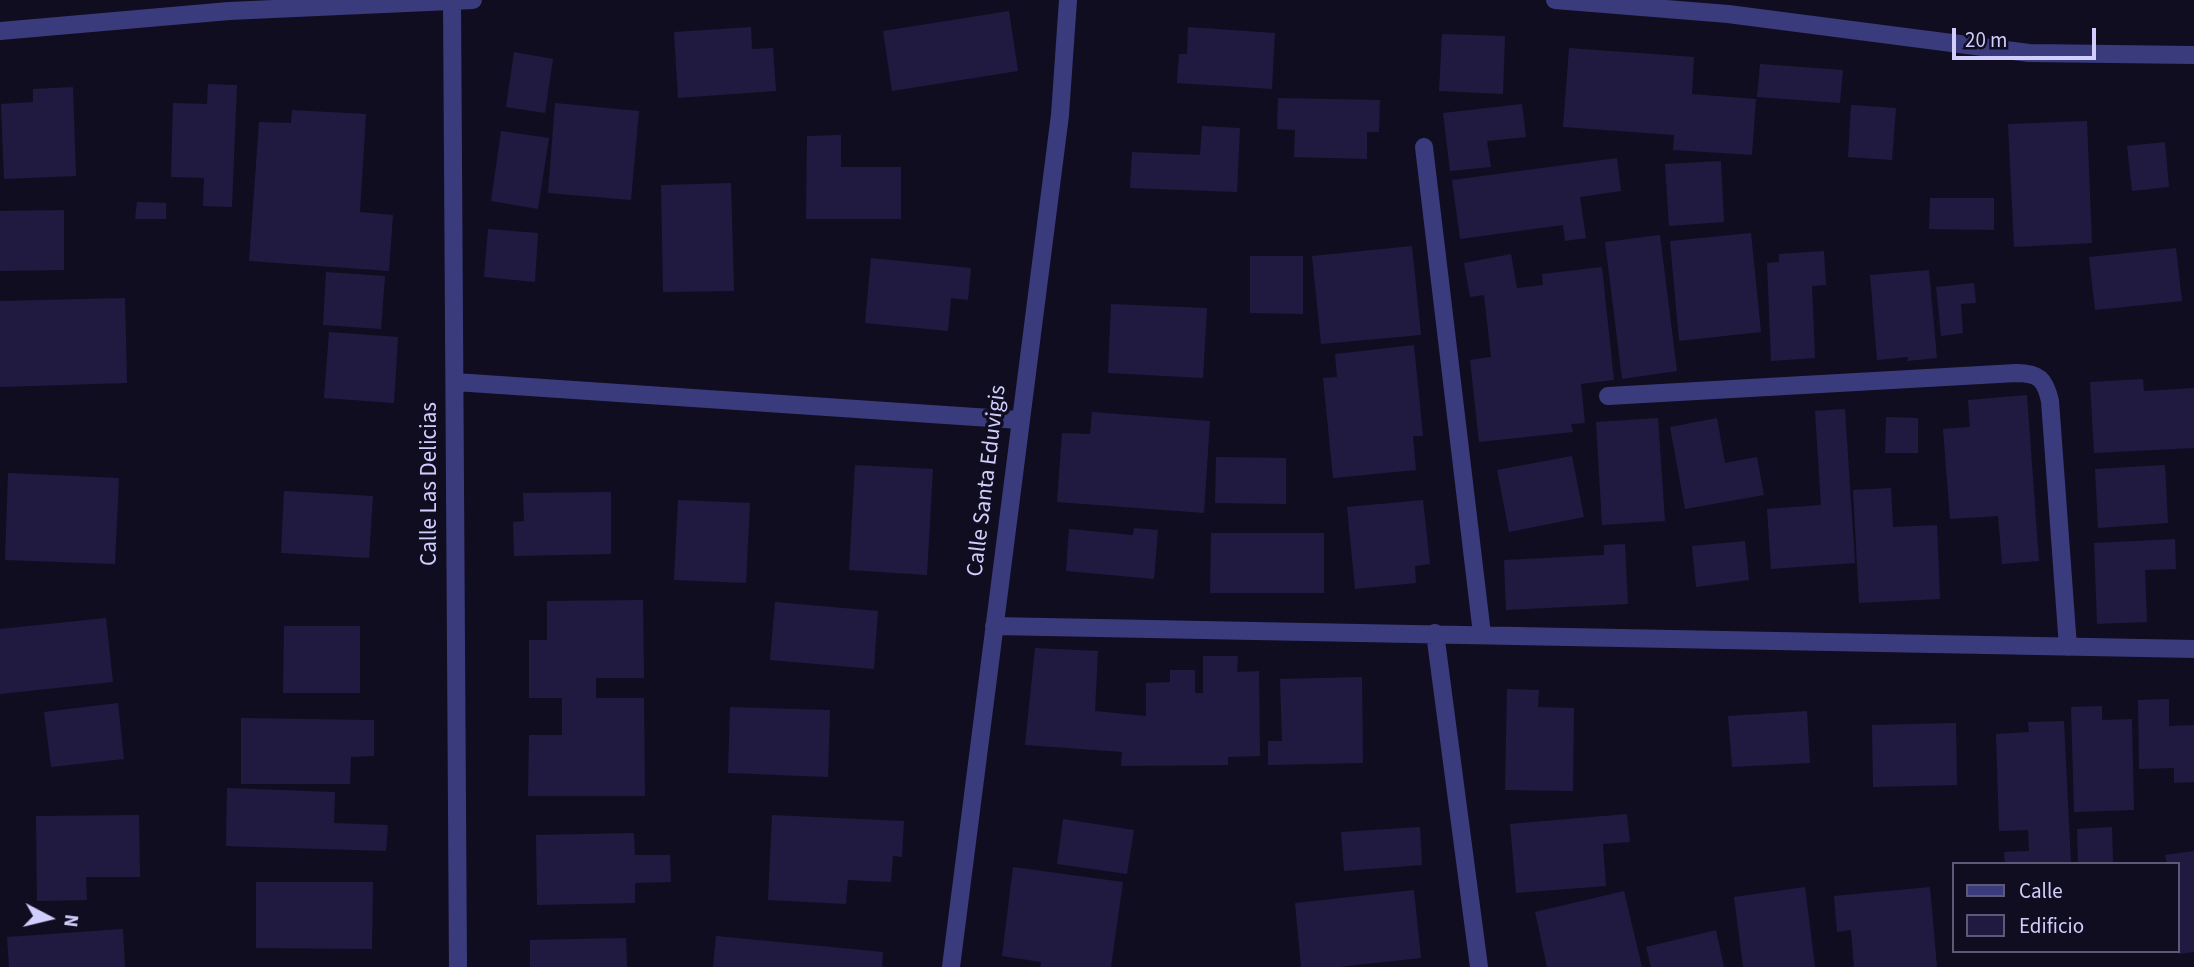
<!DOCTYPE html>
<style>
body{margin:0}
#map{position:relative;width:2194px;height:967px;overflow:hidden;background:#100d20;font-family:"Source Sans 3",sans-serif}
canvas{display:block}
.legend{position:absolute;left:1952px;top:862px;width:228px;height:91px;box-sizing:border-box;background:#100d20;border:2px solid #5d5a78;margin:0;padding:9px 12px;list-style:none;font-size:21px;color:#d1cefd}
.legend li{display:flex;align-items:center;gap:14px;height:35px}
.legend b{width:35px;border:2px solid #5d5a78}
.north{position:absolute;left:14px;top:883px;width:70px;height:70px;-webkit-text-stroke:5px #100d20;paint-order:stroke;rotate:97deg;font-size:19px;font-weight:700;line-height:28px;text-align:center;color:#d1cefd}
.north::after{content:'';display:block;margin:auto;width:24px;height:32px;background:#d1cefd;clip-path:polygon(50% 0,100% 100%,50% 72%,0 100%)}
.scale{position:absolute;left:1952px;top:28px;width:144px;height:32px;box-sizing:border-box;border:4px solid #d1cefd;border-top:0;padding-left:9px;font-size:21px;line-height:24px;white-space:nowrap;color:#d1cefd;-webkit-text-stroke:5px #100d20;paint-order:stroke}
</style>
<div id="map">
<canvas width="2194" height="967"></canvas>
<ul class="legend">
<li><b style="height:9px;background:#3a3b7d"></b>Calle</li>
<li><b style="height:19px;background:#201a40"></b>Edificio</li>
</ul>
<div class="north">N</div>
<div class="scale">20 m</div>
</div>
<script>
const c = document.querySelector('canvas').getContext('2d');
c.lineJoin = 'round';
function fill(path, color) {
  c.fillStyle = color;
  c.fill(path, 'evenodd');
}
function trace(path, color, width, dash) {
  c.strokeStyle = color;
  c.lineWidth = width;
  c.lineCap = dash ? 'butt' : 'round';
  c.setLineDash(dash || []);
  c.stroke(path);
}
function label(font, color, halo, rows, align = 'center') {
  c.font = font + ' "Source Sans 3",sans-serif';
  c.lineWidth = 7;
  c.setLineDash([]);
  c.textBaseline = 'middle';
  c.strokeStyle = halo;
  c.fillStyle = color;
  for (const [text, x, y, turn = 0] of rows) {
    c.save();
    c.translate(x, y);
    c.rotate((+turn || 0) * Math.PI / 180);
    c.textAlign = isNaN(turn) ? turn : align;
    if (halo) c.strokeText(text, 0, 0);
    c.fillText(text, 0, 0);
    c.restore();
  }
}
fill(new Path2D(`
 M 1009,11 L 1018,71 L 892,91 L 883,31 Z
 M 751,27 L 752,49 L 773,48 L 776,91 L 678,98 L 674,32 Z
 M 1188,27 L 1275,33 L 1272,89 L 1177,83 L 1179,54 L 1187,54 Z
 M 1442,34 L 1505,36 L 1503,94 L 1439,91 Z
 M 1569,48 L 1694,57 L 1692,94 L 1756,99 L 1752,155 L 1673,150 L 1674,135 L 1563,127 Z
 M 514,52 L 553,59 L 545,113 L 506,107 Z
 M 1760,64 L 1843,70 L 1840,103 L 1757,97 Z
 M 208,84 L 237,85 L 232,207 L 203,206 L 204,178 L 171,177 L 173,103 L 207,104 Z
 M 73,87 L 76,176 L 4,179 L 1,104 L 33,102 L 33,89 Z
 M 1278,98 L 1380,100 L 1379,132 L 1367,132 L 1367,159 L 1294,157 L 1295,130 L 1277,129 Z
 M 555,103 L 639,111 L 631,200 L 548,193 Z
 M 1522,104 L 1526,137 L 1487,141 L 1491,167 L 1450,171 L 1443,113 Z
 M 1851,105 L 1896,108 L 1892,160 L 1848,157 Z
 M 292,110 L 366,114 L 360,212 L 393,215 L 389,271 L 249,261 L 259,122 L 291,123 Z
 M 2087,121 L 2092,243 L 2014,247 L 2008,124 Z
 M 1202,126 L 1240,128 L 1237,192 L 1130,188 L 1132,152 L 1200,155 Z
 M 501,131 L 549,138 L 538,209 L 491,201 Z
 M 841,135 L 841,167 L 901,167 L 901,219 L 806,219 L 807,136 Z
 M 2165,142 L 2169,187 L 2132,191 L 2127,146 Z
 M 1617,158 L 1621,191 L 1580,197 L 1586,238 L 1565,241 L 1563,225 L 1460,239 L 1452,180 Z
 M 1721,161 L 1724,222 L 1669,226 L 1665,164 Z
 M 731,183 L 734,291 L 663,292 L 661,185 Z
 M 1930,198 L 1994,198 L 1994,230 L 1929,229 Z
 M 137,202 L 166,203 L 166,219 L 135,219 Z
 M 64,210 L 64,270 L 0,271 L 0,211 Z
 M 488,229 L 538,233 L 535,282 L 484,277 Z
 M 1751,233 L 1761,332 L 1679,341 L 1670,241 Z
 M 1660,235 L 1677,371 L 1622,379 L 1605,242 Z
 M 1412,246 L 1421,335 L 1321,344 L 1312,256 Z
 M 2176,248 L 2182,301 L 2095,310 L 2089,257 Z
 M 1824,251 L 1826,285 L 1812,286 L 1815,358 L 1771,361 L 1767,263 L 1779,262 L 1779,254 Z
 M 1511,254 L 1517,288 L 1543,285 L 1542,274 L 1602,267 L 1614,380 L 1581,384 L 1585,423 L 1571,424 L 1573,432 L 1479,442 L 1470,360 L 1491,357 L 1484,295 L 1470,297 L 1464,263 Z
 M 1250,256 L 1303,256 L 1303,314 L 1250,313 Z
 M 871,258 L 971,268 L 968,300 L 951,298 L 948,331 L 865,323 Z
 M 1929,270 L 1937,358 L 1907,361 L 1908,357 L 1877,360 L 1870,275 Z
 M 326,272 L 385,276 L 381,329 L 323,325 Z
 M 1974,283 L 1976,303 L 1961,304 L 1963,333 L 1941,336 L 1936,287 Z
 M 125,298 L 127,383 L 0,387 L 0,301 Z
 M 1111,304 L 1207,308 L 1203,378 L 1108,373 Z
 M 329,332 L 398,337 L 394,403 L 324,398 Z
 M 1414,345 L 1423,436 L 1413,436 L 1416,470 L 1333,478 L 1323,378 L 1337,377 L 1335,354 Z
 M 2143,379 L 2144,391 L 2194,388 L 2194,448 L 2094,453 L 2090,382 Z
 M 2027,395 L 2039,561 L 2002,564 L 1998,516 L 1950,519 L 1943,429 L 1970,427 L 1968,400 Z
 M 1845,409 L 1855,563 L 1771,569 L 1767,509 L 1821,505 L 1815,411 Z
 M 1092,412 L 1210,421 L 1204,513 L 1057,502 L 1062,433 L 1090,434 Z
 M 1886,417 L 1918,418 L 1918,453 L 1885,453 Z
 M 1658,418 L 1665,521 L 1602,525 L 1596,422 Z
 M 1717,418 L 1725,463 L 1757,457 L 1764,495 L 1685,509 L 1670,427 Z
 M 1572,456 L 1584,517 L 1509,532 L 1497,470 Z
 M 1216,457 L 1286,458 L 1286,504 L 1215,503 Z
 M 855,465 L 933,469 L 927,575 L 849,570 Z
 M 2165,465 L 2168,523 L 2098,528 L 2095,469 Z
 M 8,473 L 119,478 L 115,564 L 5,560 Z
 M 1891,488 L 1893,527 L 1937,525 L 1940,599 L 1859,603 L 1853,490 Z
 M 284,491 L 373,496 L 369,558 L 281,553 Z
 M 611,492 L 611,554 L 514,556 L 513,522 L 524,521 L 523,493 Z
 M 678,500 L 750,503 L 746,583 L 674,580 Z
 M 1423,500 L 1430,564 L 1415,566 L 1416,583 L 1355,589 L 1347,507 Z
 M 1134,528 L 1158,530 L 1154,579 L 1066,571 L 1069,529 L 1133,535 Z
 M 1211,533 L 1324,533 L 1324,593 L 1210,593 Z
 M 2175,539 L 2176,569 L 2145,570 L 2147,622 L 2097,624 L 2094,543 Z
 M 1745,541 L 1749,580 L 1696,587 L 1692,546 Z
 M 1625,544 L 1628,604 L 1506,610 L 1504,560 L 1604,555 L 1604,545 Z
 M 643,600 L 644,678 L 596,678 L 596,698 L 644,698 L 645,796 L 528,796 L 529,735 L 562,735 L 562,698 L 529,698 L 529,640 L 547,640 L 547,601 Z
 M 775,602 L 878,611 L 874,669 L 770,660 Z
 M 106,618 L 113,682 L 0,694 L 0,629 Z
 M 284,626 L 360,626 L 360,693 L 283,693 Z
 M 1035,648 L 1098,651 L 1095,711 L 1146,716 L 1146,683 L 1170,682 L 1170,670 L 1195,670 L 1195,693 L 1203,693 L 1203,656 L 1238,656 L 1237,672 L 1259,671 L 1260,756 L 1228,757 L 1228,765 L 1121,766 L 1122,752 L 1025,745 Z
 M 1362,677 L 1363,763 L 1268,765 L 1268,741 L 1282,741 L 1280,679 Z
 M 1507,689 L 1539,690 L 1538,707 L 1574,708 L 1573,791 L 1505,790 Z
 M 2169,699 L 2169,726 L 2194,725 L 2194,782 L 2174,783 L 2174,768 L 2139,769 L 2138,700 Z
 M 118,703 L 124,759 L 51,767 L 44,712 Z
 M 2102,706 L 2102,720 L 2132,719 L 2134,810 L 2074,812 L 2071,707 Z
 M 730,707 L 830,710 L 828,777 L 728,773 Z
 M 1807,711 L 1810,763 L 1732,767 L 1728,716 Z
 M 241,718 L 374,720 L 374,756 L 351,757 L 350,784 L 241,784 Z
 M 2064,721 L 2071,864 L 2005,864 L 2004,852 L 2029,851 L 2028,830 L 1999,831 L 1996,734 L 2029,732 L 2028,722 Z
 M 1956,723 L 1957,785 L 1873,787 L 1872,725 Z
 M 227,788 L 335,792 L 334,823 L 388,825 L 386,851 L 226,846 Z
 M 1627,814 L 1630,842 L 1603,844 L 1606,886 L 1516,893 L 1510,824 Z
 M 139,815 L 140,877 L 86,877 L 87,900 L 37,901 L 36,816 Z
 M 772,815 L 904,821 L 902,857 L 893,856 L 891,882 L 848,880 L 846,904 L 768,900 Z
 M 1063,819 L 1134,830 L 1127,874 L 1057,864 Z
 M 1420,827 L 1422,865 L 1344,871 L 1341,832 Z
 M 2112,827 L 2113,862 L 2078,863 L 2077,829 Z
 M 634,833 L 635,855 L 670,855 L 671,882 L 635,883 L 635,903 L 537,905 L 536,835 Z
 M 2194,851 L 2194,952 L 2179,954 L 2178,864 L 2167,864 L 2165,855 Z
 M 1013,867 L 1123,882 L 1111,967 L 1040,967 L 1041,962 L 1002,956 Z
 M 256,882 L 373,882 L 372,949 L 256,948 Z
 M 1805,887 L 1815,967 L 1743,967 L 1734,897 Z
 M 1930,887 L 1937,967 L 1854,967 L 1851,930 L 1837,932 L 1834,896 Z
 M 1414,890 L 1421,958 L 1338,967 L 1301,967 L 1295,903 Z
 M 1624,891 L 1642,967 L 1547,967 L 1535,912 Z
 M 123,929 L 125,967 L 9,967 L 7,937 Z
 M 1716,930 L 1724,967 L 1651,967 L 1646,947 Z
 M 716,936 L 883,952 L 882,967 L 713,967 Z
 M 626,938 L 627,967 L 530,967 L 530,940 Z`), '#201a40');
trace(new Path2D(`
 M 1555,0 L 1728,14 L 2029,53 L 2194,55
 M 452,1 L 458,967
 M 0,31 L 229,11 L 473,0
 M 1424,147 L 1482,634
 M 455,382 L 1020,420
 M 1608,396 L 2016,373 C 2039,373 2045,379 2050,401 L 2068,647
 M 994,626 L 2194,649
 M 1435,633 L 1479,967
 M 951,967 L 1060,115 L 1068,0`), '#3a3b7d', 18);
label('23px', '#d1cefd', '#100d20', [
 ["Calle Santa Eduvigis",988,481,-83],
 ["Calle Las Delicias",431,484,-90]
]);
</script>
